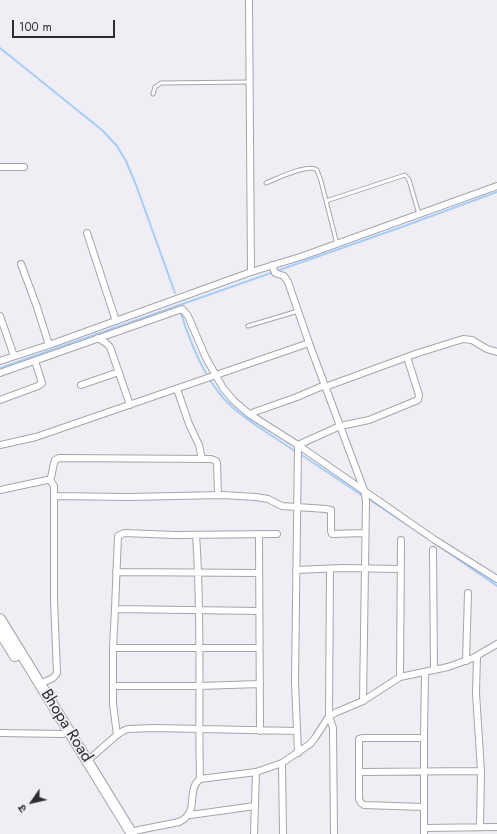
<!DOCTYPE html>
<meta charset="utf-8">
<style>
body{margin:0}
#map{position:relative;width:497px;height:834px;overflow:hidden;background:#f0eef4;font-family:Jost,"Noto Sans Devanagari",sans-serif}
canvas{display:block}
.north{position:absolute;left:12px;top:782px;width:40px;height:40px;-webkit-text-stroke:3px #f0eef4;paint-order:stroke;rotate:236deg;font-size:11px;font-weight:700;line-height:16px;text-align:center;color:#2d2d2f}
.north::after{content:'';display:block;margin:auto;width:14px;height:18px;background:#2d2d2f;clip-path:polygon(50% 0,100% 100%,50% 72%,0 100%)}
.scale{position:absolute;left:12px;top:20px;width:103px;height:18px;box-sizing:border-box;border:2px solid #2d2d2f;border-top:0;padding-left:5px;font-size:12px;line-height:14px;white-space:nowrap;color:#2d2d2f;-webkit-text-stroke:3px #f0eef4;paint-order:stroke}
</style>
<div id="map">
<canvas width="497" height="834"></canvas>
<div class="north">उ</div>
<div class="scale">100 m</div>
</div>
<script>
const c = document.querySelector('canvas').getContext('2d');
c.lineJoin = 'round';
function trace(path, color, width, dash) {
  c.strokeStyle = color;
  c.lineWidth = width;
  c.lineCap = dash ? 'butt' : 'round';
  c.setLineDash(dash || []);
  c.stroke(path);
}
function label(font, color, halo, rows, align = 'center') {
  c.font = font + ' Jost,sans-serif';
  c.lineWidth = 3.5;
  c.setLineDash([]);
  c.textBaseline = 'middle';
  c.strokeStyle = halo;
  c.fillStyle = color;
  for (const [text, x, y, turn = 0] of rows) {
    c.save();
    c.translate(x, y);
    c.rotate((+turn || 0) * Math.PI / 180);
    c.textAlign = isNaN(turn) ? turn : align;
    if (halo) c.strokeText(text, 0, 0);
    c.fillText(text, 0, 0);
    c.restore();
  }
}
trace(new Path2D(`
 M 0,48 L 102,130 L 117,146 L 126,161 L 136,185 L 175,293
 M 180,310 C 190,343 206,383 231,406 C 251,424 275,437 296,452
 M 0,368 L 399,228 L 497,192
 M 300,454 L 363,496
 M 367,498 L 430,540
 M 433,542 L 497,586`), '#a2ceff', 2);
const service = new Path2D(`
 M 153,94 L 155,87 L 161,83 L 250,82
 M 266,183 C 276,179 308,163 317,170 L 321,181 L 337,244
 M 326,201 L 405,175 L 409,180 L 419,214
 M 248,326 L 298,311`);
const minor = new Path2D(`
 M 249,0 L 251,272
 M 0,167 L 24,167
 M 87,233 L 116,321
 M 21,264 L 37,307 L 49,345
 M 272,265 L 275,273 L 284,276 L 288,282 L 309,343 L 364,490 L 366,501 L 363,701
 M 0,316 L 14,356
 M 98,338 L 106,343 L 110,347 L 130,405
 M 0,361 L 49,345 L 251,272 L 303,256 L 497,186
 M 0,373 L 182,309 L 188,316 L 206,358 L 223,388 L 233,400 L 249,414 L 298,445 L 435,540 L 497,579
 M 81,385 L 119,372
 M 325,387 L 418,353 L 463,339 L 472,340 L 487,349 L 497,352
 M 177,389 L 189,424 L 199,445 L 202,459
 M 0,400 L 38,386 L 42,383 L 35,361
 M 249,414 L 297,397 L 325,385
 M 0,445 L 36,437 L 309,343
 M 50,480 C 53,474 52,467 55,460 L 59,458 L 211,459 L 216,461 L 217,463 L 218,495
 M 0,490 L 47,480 L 50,480 L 54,486 L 54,600 L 57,673 L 53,678 L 40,684
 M 54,496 L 129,497 L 222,495 L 256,497 L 268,499 L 282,506 L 326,509 L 331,510 L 331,531 L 332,534 L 365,533
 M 259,534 L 260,731
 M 196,535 C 202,616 198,698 200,779
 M 433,550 L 434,670
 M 330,569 L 329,716 L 333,728 L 334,834
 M 296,570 L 342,568 L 400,569
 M 116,572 L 259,573
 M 115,609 L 259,611
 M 113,648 L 259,648
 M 477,656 L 476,693 L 481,771 L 480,827
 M 466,661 L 468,593
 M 400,677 L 401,540
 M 113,686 L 199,686 L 260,684
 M 0,733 L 63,734
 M 117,735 L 113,704 L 113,648 L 115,609 L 118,536 L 124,533 L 175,535 L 277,534
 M 424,738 L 363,738 L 359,739 L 359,799 L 361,803 L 364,805 L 424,807
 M 298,753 L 295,682 L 298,445 L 340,426 L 369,420 L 418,400 L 419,395 L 407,357
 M 87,761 L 117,735 L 123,731 L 128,729 L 154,728 L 297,731
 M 282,763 L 283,834
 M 360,772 L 481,771
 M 190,815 L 255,806
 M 424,828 L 497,827
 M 129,832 L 179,822 C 201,812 185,791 200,779 L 256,772 L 282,763 L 310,744 L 315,738 L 329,716 L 337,712 L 363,701 L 400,677 L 448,667 L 473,658 L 497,644
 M 254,834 L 256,772
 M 424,834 L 424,738 L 425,672`);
const primary = new Path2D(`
 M 0,619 L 132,834
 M 0,632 L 15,656`);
trace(service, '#a6a4aa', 5);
trace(minor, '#a6a4aa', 8);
trace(primary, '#a6a4aa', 12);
trace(service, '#fff', 3);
trace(minor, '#fff', 6);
trace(primary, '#fff', 10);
label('16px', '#2d2d2f', '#f0eef4', [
 ["Bhopa Road",66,726,58]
]);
</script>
